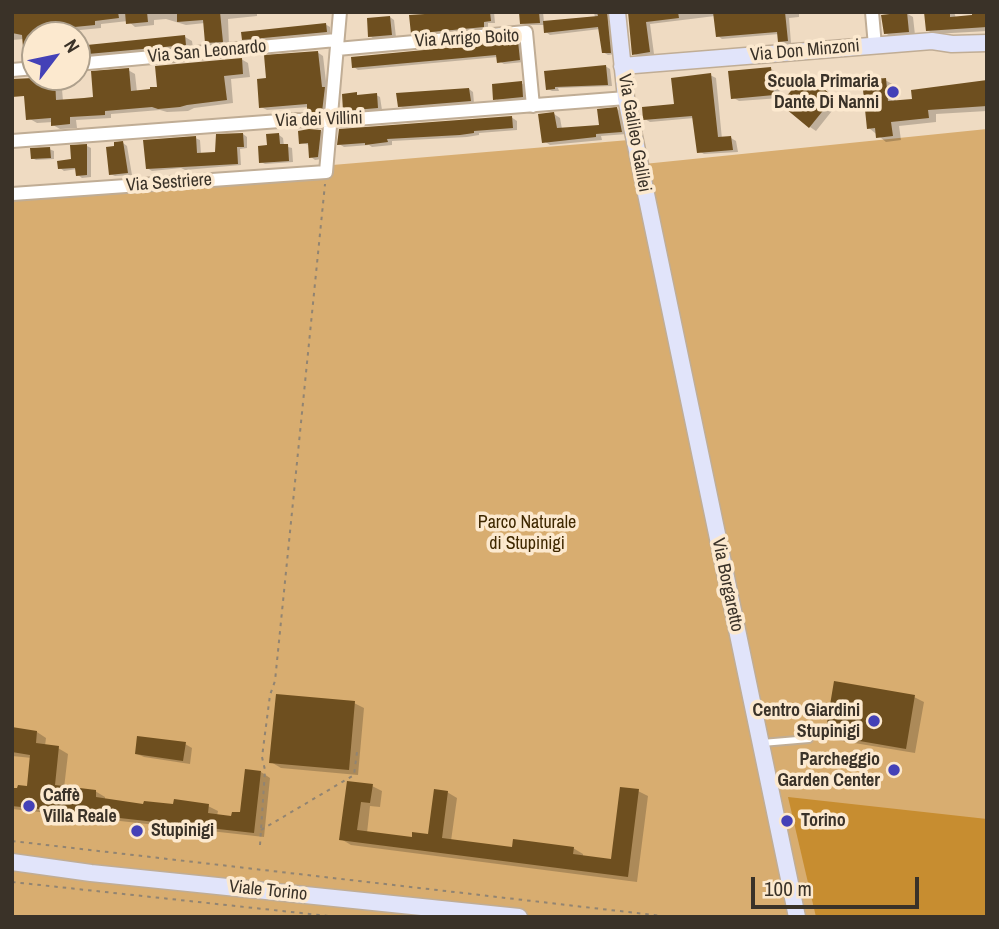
<!DOCTYPE html>
<meta charset="utf-8">
<style>
body{margin:0}
#map{position:relative;width:999px;height:929px;overflow:hidden;background:#efdbc2;font-family:"Archivo Narrow",sans-serif}
canvas{display:block}
.frame{position:absolute;inset:0;border:14px solid #3a3228;pointer-events:none}
.north{position:absolute;left:21px;top:21px;width:70px;height:70px;box-sizing:border-box;background:#fce9cf;border:2px solid #aea08c;border-radius:50%;rotate:58deg;font-size:19px;font-weight:700;line-height:28px;text-align:center;color:#3a3228}
.north::after{content:'';display:block;margin:auto;width:24px;height:32px;background:#4441b7;clip-path:polygon(50% 0,100% 100%,50% 72%,0 100%)}
.scale{position:absolute;left:751px;top:877px;width:168px;height:32px;box-sizing:border-box;border:4px solid #3a3228;border-top:0;padding-left:9px;font-size:21px;line-height:24px;white-space:nowrap;color:#3a3228;-webkit-text-stroke:5px #fce9cf;paint-order:stroke}
</style>
<div id="map">
<canvas width="999" height="929"></canvas>
<div class="frame"></div>
<div class="north">N</div>
<div class="scale">100 m</div>
</div>
<script>
const c = document.querySelector('canvas').getContext('2d');
c.lineJoin = 'round';
function fill(path, color) {
  c.fillStyle = color;
  c.fill(path, 'evenodd');
}
function trace(path, color, width, dash) {
  c.strokeStyle = color;
  c.lineWidth = width;
  c.lineCap = dash ? 'butt' : 'round';
  c.setLineDash(dash || []);
  c.stroke(path);
}
function label(font, color, halo, rows, align = 'center') {
  c.font = font + ' "Archivo Narrow",sans-serif';
  c.lineWidth = 7;
  c.setLineDash([]);
  c.textBaseline = 'middle';
  c.strokeStyle = halo;
  c.fillStyle = color;
  for (const [text, x, y, turn = 0] of rows) {
    c.save();
    c.translate(x, y);
    c.rotate((+turn || 0) * Math.PI / 180);
    c.textAlign = isNaN(turn) ? turn : align;
    if (halo) c.strokeText(text, 0, 0);
    c.fillText(text, 0, 0);
    c.restore();
  }
}
fill(new Path2D(`
 M 987,129 L 987,917 L 12,917 L 12,192 L 629,140 L 634,165 Z`), '#d8ad70');
fill(new Path2D(`
 M 788,797 L 987,819 L 987,917 L 816,917 Z`), '#c78d30');
fill(new Path2D(`
 M 12,12 L 257,12 L 257,16 L 228,19 L 229,45 L 214,46 L 206,42 L 205,23 L 186,25 L 166,19 L 154,20 L 154,25 L 135,27 L 128,21 L 101,24 L 101,28 L 39,34 L 35,35 L 35,63 L 33,63 L 26,59 L 24,39 L 12,40 Z
 M 471,12 L 494,12 L 495,23 L 488,23 L 488,29 L 417,35 L 412,33 Z
 M 521,12 L 543,12 L 544,22 L 595,18 L 594,12 L 612,12 L 615,54 L 608,55 L 603,52 L 600,29 L 550,35 L 546,32 L 545,25 L 527,25 L 522,23 Z
 M 629,12 L 799,12 L 799,17 L 789,18 L 791,43 L 784,43 L 779,41 L 779,34 L 722,39 L 718,36 L 715,16 L 650,24 L 654,54 L 638,56 L 634,54 Z
 M 926,12 L 954,12 L 956,18 L 987,12 L 987,31 L 934,34 L 927,30 Z
 M 906,13 L 913,17 L 915,35 L 892,37 L 885,33 Z
 M 390,17 L 394,20 L 396,37 L 374,39 L 370,36 Z
 M 325,24 L 330,27 L 330,34 L 248,41 L 243,39 Z
 M 185,37 L 192,41 L 193,48 L 77,63 L 77,48 Z
 M 518,43 L 523,46 L 524,62 L 504,64 L 499,61 L 498,57 L 358,70 L 354,67 Z
 M 317,52 L 323,56 L 327,90 L 330,92 L 328,114 L 315,114 L 309,111 L 309,107 L 267,110 L 261,107 L 268,80 Z
 M 241,59 L 248,63 L 250,77 L 231,79 L 233,103 L 194,108 L 188,111 L 167,112 L 160,110 L 111,114 L 111,118 L 76,120 L 77,128 L 60,129 L 53,125 L 53,122 L 37,123 L 30,119 L 27,79 L 61,77 L 63,101 L 95,98 L 128,70 L 135,74 L 137,92 L 152,91 Z
 M 605,66 L 610,69 L 612,86 L 558,88 L 559,91 L 552,91 L 548,89 Z
 M 771,69 L 778,73 L 780,98 L 739,101 L 732,97 Z
 M 710,75 L 716,78 L 722,139 L 731,138 L 736,141 L 738,152 L 704,154 L 699,151 L 694,118 L 650,122 L 645,119 L 676,106 Z
 M 812,80 L 839,102 L 816,131 L 810,127 Z
 M 885,80 L 894,85 L 896,102 L 914,101 L 987,82 L 987,111 L 936,114 L 936,122 L 899,126 L 901,140 L 886,142 L 869,128 Z
 M 521,83 L 526,86 L 527,99 L 499,101 L 495,98 Z
 M 469,89 L 473,92 L 474,103 L 403,108 L 399,106 Z
 M 376,95 L 380,97 L 382,110 L 349,113 L 345,110 Z
 M 617,109 L 623,113 L 627,134 L 601,136 L 602,140 L 550,145 L 544,141 L 554,114 L 560,118 L 562,129 L 601,126 Z
 M 511,117 L 517,121 L 517,130 L 479,133 L 479,135 L 467,137 L 392,141 L 392,145 L 372,147 L 369,145 L 344,147 L 339,144 Z
 M 321,131 L 325,134 L 322,159 L 315,160 L 311,157 L 310,145 L 301,143 Z
 M 243,134 L 247,137 L 247,148 L 240,149 L 241,165 L 185,170 L 181,168 L 152,171 L 147,168 L 195,138 L 200,140 L 201,154 L 217,153 Z
 M 279,135 L 283,138 L 284,146 L 292,148 L 293,162 L 265,164 L 261,162 L 268,147 Z
 M 123,143 L 127,146 L 132,175 L 115,176 L 110,174 Z
 M 87,146 L 91,148 L 91,177 L 82,178 L 78,175 L 77,169 L 64,171 L 60,168 L 73,161 Z
 M 49,149 L 54,151 L 54,159 L 36,160 L 32,158 Z
 M 914,697 L 924,702 L 915,753 L 836,740 L 827,734 Z
 M 354,703 L 364,708 L 358,775 L 281,768 L 271,762 Z
 M 12,729 L 37,732 L 46,738 L 45,746 L 58,748 L 68,754 L 64,788 L 95,791 L 105,797 L 105,800 L 144,806 L 208,806 L 218,811 L 217,816 L 233,818 L 242,814 L 261,772 L 270,778 L 264,837 L 12,809 L 12,789 L 29,788 L 32,758 L 12,756 Z
 M 185,744 L 192,748 L 190,764 L 144,757 L 137,754 Z
 M 348,783 L 372,786 L 382,791 L 380,807 L 370,806 L 367,833 L 413,839 L 430,836 L 447,792 L 457,798 L 451,841 L 513,849 L 573,848 L 583,854 L 583,857 L 613,861 L 638,791 L 648,796 L 637,882 L 351,845 L 341,839 Z`), '#0003');
fill(new Path2D(`
 M 12,12 L 118,12 L 119,18 L 95,21 L 95,25 L 33,31 L 35,59 L 24,60 L 22,35 L 12,33 Z
 M 125,12 L 147,12 L 148,22 L 126,24 Z
 M 177,12 L 220,12 L 223,42 L 205,43 L 203,20 L 177,22 Z
 M 456,12 L 490,12 L 491,21 L 484,22 L 484,27 L 411,34 L 409,15 Z
 M 519,12 L 539,12 L 540,23 L 520,24 Z
 M 597,12 L 607,12 L 611,53 L 602,53 L 598,27 L 544,33 L 543,21 L 598,16 Z
 M 628,12 L 678,12 L 679,18 L 646,22 L 650,52 L 632,55 Z
 M 713,12 L 785,12 L 788,41 L 778,42 L 777,32 L 716,37 Z
 M 907,12 L 909,32 L 884,34 L 881,15 Z
 M 924,12 L 950,12 L 950,17 L 972,15 L 972,12 L 987,12 L 987,27 L 926,31 Z
 M 390,16 L 392,35 L 368,37 L 367,18 Z
 M 326,23 L 327,32 L 242,40 L 241,32 Z
 M 185,35 L 186,45 L 77,55 L 77,46 Z
 M 518,41 L 520,60 L 497,63 L 496,55 L 352,68 L 351,57 Z
 M 318,51 L 322,87 L 325,87 L 322,112 L 307,112 L 307,104 L 259,108 L 257,79 L 266,78 L 264,55 Z
 M 242,58 L 243,74 L 224,76 L 227,100 L 187,105 L 180,107 L 158,109 L 152,107 L 105,111 L 105,115 L 70,117 L 70,124 L 51,126 L 51,118 L 26,120 L 24,96 L 12,97 L 12,79 L 55,77 L 56,100 L 84,98 L 93,97 L 91,71 L 129,68 L 131,91 L 150,89 L 150,87 L 157,87 L 155,66 Z
 M 606,65 L 608,85 L 555,87 L 555,89 L 546,90 L 544,71 Z
 M 771,67 L 774,95 L 731,99 L 728,71 Z
 M 711,73 L 718,137 L 731,136 L 733,150 L 697,153 L 692,116 L 643,120 L 642,107 L 674,104 L 671,78 Z
 M 805,74 L 834,97 L 809,128 L 780,104 Z
 M 886,78 L 888,101 L 912,99 L 911,90 L 987,80 L 987,106 L 928,110 L 929,118 L 891,122 L 893,136 L 876,138 L 875,128 L 867,129 L 862,80 Z
 M 522,81 L 523,97 L 493,100 L 492,84 Z
 M 469,88 L 471,101 L 398,107 L 396,93 Z
 M 357,92 L 357,95 L 377,93 L 378,108 L 343,111 L 342,94 Z
 M 617,107 L 622,132 L 596,134 L 596,137 L 542,143 L 538,114 L 554,112 L 557,128 L 599,125 L 597,109 Z
 M 512,116 L 513,128 L 474,131 L 474,133 L 460,135 L 387,139 L 388,142 L 365,145 L 365,143 L 337,145 L 339,129 Z
 M 309,129 L 321,130 L 318,157 L 309,158 L 308,143 L 299,144 L 298,131 Z
 M 243,133 L 244,147 L 237,147 L 238,164 L 146,169 L 143,140 L 196,136 L 197,153 L 215,152 L 216,134 Z
 M 279,133 L 280,144 L 288,144 L 289,161 L 259,163 L 258,146 L 267,145 L 266,134 Z
 M 123,141 L 128,173 L 109,175 L 106,147 L 114,146 L 114,142 Z
 M 87,144 L 87,175 L 76,176 L 75,168 L 58,169 L 57,161 L 71,159 L 70,145 Z
 M 50,147 L 51,158 L 31,159 L 30,148 Z
 M 834,681 L 915,695 L 906,749 L 825,735 Z
 M 276,694 L 355,701 L 349,770 L 269,763 Z
 M 12,727 L 37,731 L 36,743 L 59,746 L 55,785 L 96,790 L 96,797 L 143,804 L 144,801 L 173,804 L 174,799 L 209,804 L 208,813 L 231,816 L 232,812 L 240,812 L 245,769 L 261,771 L 254,833 L 12,806 L 12,788 L 17,788 L 18,785 L 27,786 L 30,755 L 12,752 Z
 M 137,736 L 186,742 L 183,761 L 135,754 Z
 M 347,781 L 373,784 L 370,803 L 361,802 L 357,830 L 412,837 L 412,832 L 428,834 L 434,789 L 448,791 L 442,838 L 512,847 L 513,839 L 574,847 L 573,854 L 611,859 L 620,787 L 639,789 L 628,877 L 339,840 Z`), '#6e4f1f');
const lane = new Path2D(`
 M 762,743 L 809,739`);
const street = new Path2D(`
 M 872,12 L 875,46
 M 337,49 L 526,32 L 533,106
 M 77,64 L 336,40
 M 12,70 L 35,68
 M 12,141 L 293,120 L 330,121 L 626,98
 M 12,194 L 326,172 L 340,12`);
const secondary = new Path2D(`
 M 617,12 L 626,98 L 797,917
 M 622,66 L 932,41 L 952,44 L 987,43
 M 12,862 L 91,873 L 519,917`);
trace(lane, '#c0ad95', 10);
trace(street, '#c0ad95', 16);
trace(secondary, '#c0ad95', 19);
trace(new Path2D(`
 M 261,830 L 354,775 L 357,752
 M 12,841 L 671,917
 M 260,845 L 265,770 L 262,757 L 270,695 L 275,681 L 325,184
 M 12,882 L 338,917`), '#918472', 2, [3.5, 5]);
trace(lane, '#fff', 6);
trace(street, '#fff', 12);
trace(secondary, '#e1e4fa', 16);
for (const [x, y, r, color] of [
 [893,92,7,"#4441b7"],
 [874,721,7,"#4441b7"],
 [894,770,7,"#4441b7"],
 [29,806,7,"#4441b7"],
 [787,821,7,"#4441b7"],
 [137,831,7,"#4441b7"]
]) {
  const dot = new Path2D();
  dot.arc(x, y, r, 0, 2 * Math.PI);
  c.fillStyle = color;
  c.fill(dot);
  trace(dot, '#fce9cf', 2.5);
}
label('18px', '#3a3228', '#fce9cf', [
 ["Via Arrigo Boito",467,39,-3],
 ["Via Don Minzoni",805,51,-5],
 ["Via San Leonardo",207,52,-5],
 ["Via dei Villini",319,120,-2],
 ["Via Galileo Galilei",634,133,80],
 ["Via Sestriere",169,183,-4],
 ["Via Borgaretto",727,585,78],
 ["Viale Torino",268,891,6]
]);
label('bold 18px', '#3a3228', '#fce9cf', [
 ["Scuola Primaria",879,82],
 ["Dante Di Nanni",879,103],
 ["Centro Giardini",860,711],
 ["Stupinigi",860,732],
 ["Parcheggio",880,760],
 ["Garden Center",880,781],
 ["Caffè",43,796,"left"],
 ["Villa Reale",43,817,"left"],
 ["Torino",801,821,"left"],
 ["Stupinigi",151,831,"left"]
], 'right');
label('18px', '#3f2800', '#fce9cf', [
 ["Parco Naturale",527,523],
 ["di Stupinigi",527,544]
]);
</script>
